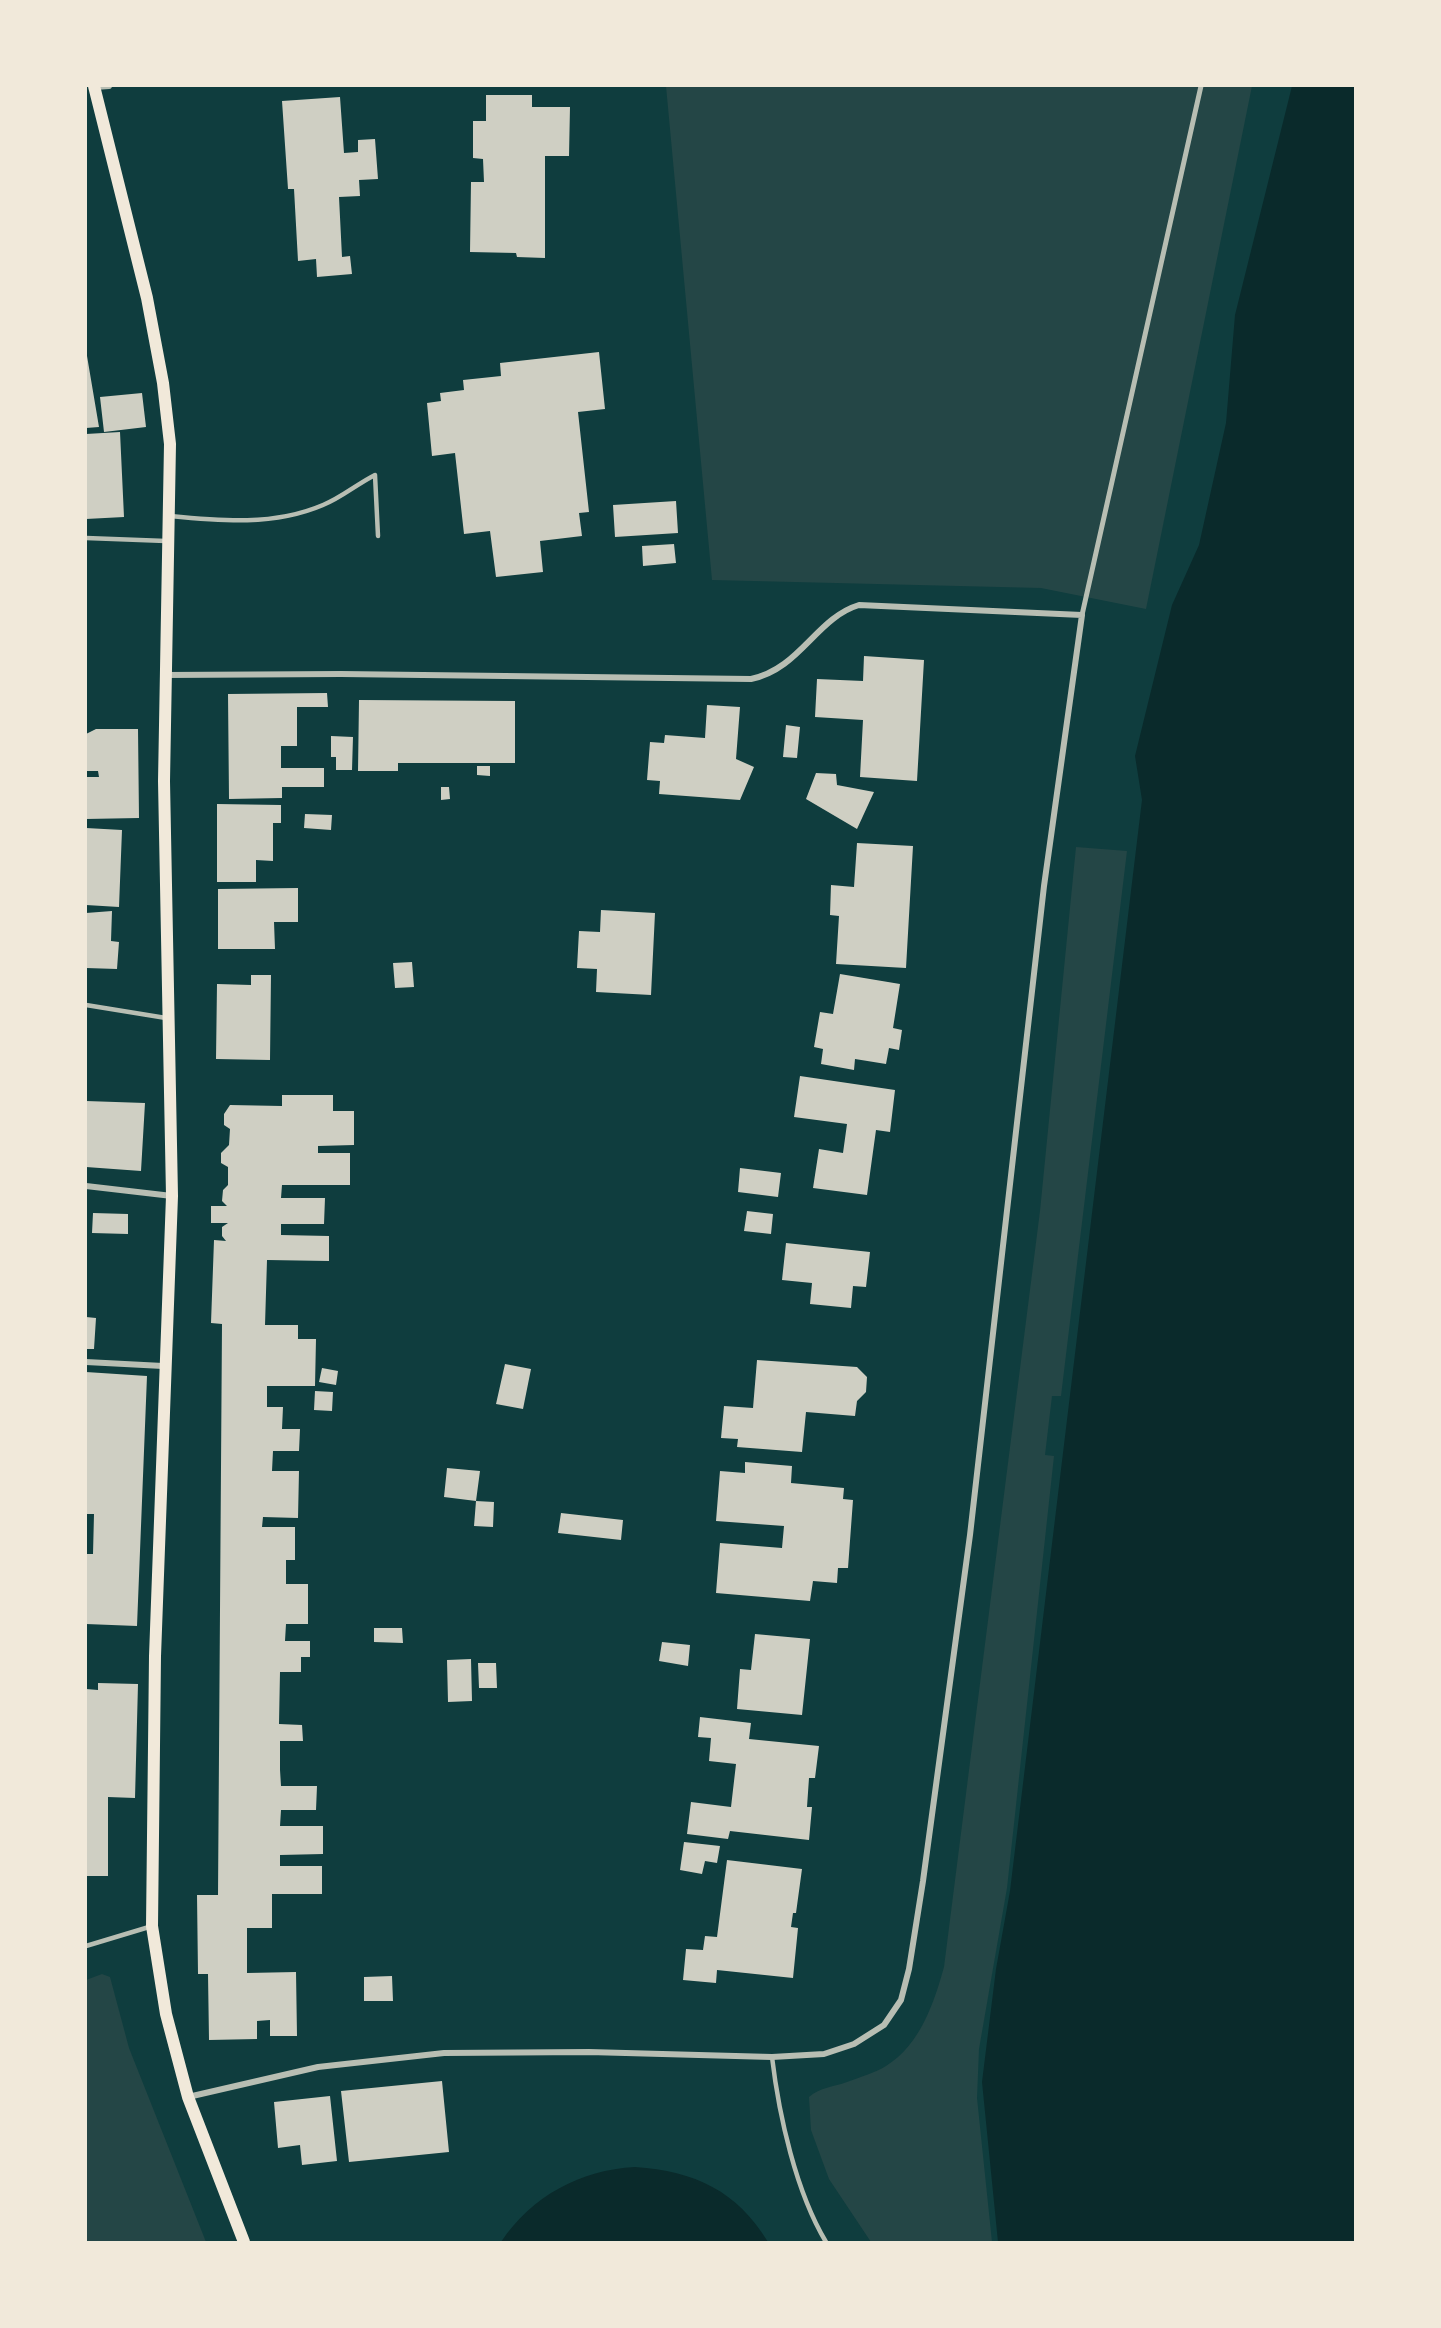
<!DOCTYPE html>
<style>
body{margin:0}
#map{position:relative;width:1441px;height:2328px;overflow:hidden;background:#0f3d3e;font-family:"Alegreya Sans",sans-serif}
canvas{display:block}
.frame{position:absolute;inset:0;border:87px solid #f1e9da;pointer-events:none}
</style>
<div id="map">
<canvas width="1441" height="2328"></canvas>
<div class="frame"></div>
</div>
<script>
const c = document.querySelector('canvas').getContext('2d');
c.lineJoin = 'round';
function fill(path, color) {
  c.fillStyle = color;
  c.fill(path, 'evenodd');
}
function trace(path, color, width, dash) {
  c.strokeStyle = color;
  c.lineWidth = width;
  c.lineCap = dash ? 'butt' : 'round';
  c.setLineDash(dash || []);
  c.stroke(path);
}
fill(new Path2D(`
 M 666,86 L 1252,86 L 1146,609 L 1041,588 L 712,580 Z
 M 1076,847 L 1127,851 L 1061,1396 L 1052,1396 L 1045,1455 L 1054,1456 L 1007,1888 L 979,2049 L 977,2098 L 992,2242 L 871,2242 L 829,2179 L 811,2130 L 809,2097 C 820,2087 834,2087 847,2082 C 860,2077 875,2073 886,2066 C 920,2045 934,2003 944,1967 L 1040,1211 Z
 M 102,1974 L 110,1977 L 129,2048 L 206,2242 L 86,2242 L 86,1980 Z`), '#244646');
fill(new Path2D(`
 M 1292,86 L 1356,86 L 1355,2242 L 998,2242 L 982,2082 L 996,1969 L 1010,1891 L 1142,800 L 1135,756 L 1172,605 L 1199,545 L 1226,423 L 1235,315 Z
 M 635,2167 C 695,2171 737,2191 768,2242 L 501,2242 C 532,2196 580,2170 635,2167 Z`), '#0a2a2b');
fill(new Path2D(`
 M 486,95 L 532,95 L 532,107 L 570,107 L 569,156 L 545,156 L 545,258 L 517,257 L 516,253 L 470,252 L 471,182 L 484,182 L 483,159 L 473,158 L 473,121 L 486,121 Z
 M 340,97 L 344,153 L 358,152 L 358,140 L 375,139 L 378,179 L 359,180 L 360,196 L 339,197 L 342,257 L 350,256 L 352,274 L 317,277 L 316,259 L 298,261 L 294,189 L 288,189 L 282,101 Z
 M 86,350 L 99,427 L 86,428 Z
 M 599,352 L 605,409 L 578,412 L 589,512 L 579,513 L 582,536 L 540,541 L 543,572 L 496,577 L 490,531 L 464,534 L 455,453 L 432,456 L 427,403 L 441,401 L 440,393 L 464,390 L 463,380 L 501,376 L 500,363 Z
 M 142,393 L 146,427 L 104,432 L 100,397 Z
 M 120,432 L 124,517 L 86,519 L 86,434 Z
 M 676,501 L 678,533 L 615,537 L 613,505 Z
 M 674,544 L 676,563 L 643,566 L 642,546 Z
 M 864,656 L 924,660 L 917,781 L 860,777 L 863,720 L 815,717 L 817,679 L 863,681 Z
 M 327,693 L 328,707 L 297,707 L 297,746 L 281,746 L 281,768 L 324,768 L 324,787 L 282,787 L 282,798 L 229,799 L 228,694 Z
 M 359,700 L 515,701 L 515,763 L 398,763 L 398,771 L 358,771 Z
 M 707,705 L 740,707 L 736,759 L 754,767 L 740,800 L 659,794 L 660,781 L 647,780 L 650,742 L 664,743 L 665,735 L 705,738 Z
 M 786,725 L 800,727 L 797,758 L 783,757 Z
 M 96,729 L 138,729 L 139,818 L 86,819 L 86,777 L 99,777 L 98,771 L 86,771 L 86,734 Z
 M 331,736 L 353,737 L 352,770 L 336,770 L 336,757 L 331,757 Z
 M 477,766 L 490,766 L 490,776 L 477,775 Z
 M 816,773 L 836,774 L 837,785 L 874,792 L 857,829 L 806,799 Z
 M 441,787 L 449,787 L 450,799 L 441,800 Z
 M 217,804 L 281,805 L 281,823 L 273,823 L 273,861 L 256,860 L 256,882 L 217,882 Z
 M 305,814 L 332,815 L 331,830 L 304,828 Z
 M 86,828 L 122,830 L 119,907 L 86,905 Z
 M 857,843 L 913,846 L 906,968 L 836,964 L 839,916 L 830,915 L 831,885 L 854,887 Z
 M 298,888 L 298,922 L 274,922 L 275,949 L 218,949 L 218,889 Z
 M 601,910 L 655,913 L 651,995 L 596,992 L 597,969 L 577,968 L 579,931 L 600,932 Z
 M 112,911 L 111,941 L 119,942 L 117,969 L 86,968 L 86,913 Z
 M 412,962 L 414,987 L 395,988 L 393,963 Z
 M 840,974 L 900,984 L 893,1028 L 902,1030 L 899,1050 L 889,1048 L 886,1064 L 855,1059 L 854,1070 L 821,1064 L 823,1049 L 814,1047 L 820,1012 L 833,1014 Z
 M 251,975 L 271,975 L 270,1060 L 216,1059 L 217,984 L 251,985 Z
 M 800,1076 L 895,1090 L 890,1132 L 876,1130 L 867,1195 L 813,1188 L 819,1149 L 843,1153 L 847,1124 L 794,1117 Z
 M 282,1095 L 333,1095 L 333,1111 L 354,1111 L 354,1145 L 318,1146 L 318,1153 L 350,1153 L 350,1185 L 282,1185 L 281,1198 L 325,1198 L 324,1224 L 281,1224 L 281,1235 L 329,1236 L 329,1261 L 267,1260 L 265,1325 L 298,1325 L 298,1339 L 316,1339 L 315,1386 L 267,1386 L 267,1407 L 283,1407 L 282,1429 L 300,1429 L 299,1451 L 273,1451 L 272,1471 L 299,1471 L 298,1518 L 263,1517 L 262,1527 L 295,1527 L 295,1560 L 286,1560 L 286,1584 L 308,1584 L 308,1624 L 286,1624 L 285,1641 L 310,1641 L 310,1657 L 301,1657 L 301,1672 L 280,1672 L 279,1724 L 302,1725 L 303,1741 L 280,1741 L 280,1770 L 281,1786 L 317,1786 L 316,1810 L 281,1810 L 280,1826 L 323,1826 L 323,1854 L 280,1855 L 280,1866 L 322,1866 L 322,1894 L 272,1894 L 272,1928 L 247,1928 L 247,1973 L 296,1972 L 297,2036 L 270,2036 L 270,2020 L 257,2021 L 257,2039 L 209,2040 L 208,1974 L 198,1974 L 197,1895 L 218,1895 L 222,1324 L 211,1323 L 214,1240 L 226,1241 L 222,1236 L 222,1227 L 228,1223 L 211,1223 L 211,1206 L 227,1206 L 222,1201 L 223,1190 L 228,1185 L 228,1167 L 221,1163 L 221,1153 L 229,1145 L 230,1129 L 224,1125 L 224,1114 L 230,1105 L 282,1106 Z
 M 86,1101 L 145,1103 L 141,1171 L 86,1167 Z
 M 740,1168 L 781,1173 L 778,1197 L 738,1192 Z
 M 747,1211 L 773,1214 L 771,1234 L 744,1231 Z
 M 93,1213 L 128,1214 L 128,1234 L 92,1233 Z
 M 786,1243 L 870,1252 L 866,1287 L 853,1286 L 851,1308 L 810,1304 L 812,1283 L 782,1280 Z
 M 86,1317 L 96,1318 L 94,1349 L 86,1349 Z
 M 757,1360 L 857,1367 L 867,1377 L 866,1392 L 857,1401 L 855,1416 L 806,1412 L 802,1452 L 737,1447 L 738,1439 L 721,1438 L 724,1406 L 753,1408 Z
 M 505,1364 L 531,1369 L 523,1409 L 496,1404 Z
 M 322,1368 L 338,1371 L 336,1385 L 319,1382 Z
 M 86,1372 L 147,1376 L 137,1626 L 86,1624 L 86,1554 L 93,1554 L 94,1514 L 86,1514 Z
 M 315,1391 L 333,1392 L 332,1411 L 314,1410 Z
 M 745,1462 L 792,1466 L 791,1483 L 844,1488 L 843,1499 L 853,1500 L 848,1568 L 838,1568 L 837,1583 L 813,1581 L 810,1601 L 716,1593 L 720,1543 L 782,1548 L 784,1526 L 716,1521 L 720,1471 L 745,1473 Z
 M 447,1468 L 480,1471 L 476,1501 L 494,1502 L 493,1527 L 474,1526 L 476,1501 L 444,1497 Z
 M 561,1513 L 623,1520 L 621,1540 L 558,1533 Z
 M 374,1628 L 402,1628 L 403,1643 L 374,1642 Z
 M 755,1634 L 810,1639 L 802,1715 L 737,1709 L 740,1669 L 751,1670 Z
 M 662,1642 L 690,1645 L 688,1666 L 659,1661 Z
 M 471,1659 L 472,1701 L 448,1702 L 447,1660 Z
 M 478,1663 L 496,1663 L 497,1688 L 479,1688 Z
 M 98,1683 L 138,1684 L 135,1798 L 108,1797 L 108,1876 L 86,1876 L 86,1689 L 98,1690 Z
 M 700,1717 L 751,1723 L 749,1739 L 819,1746 L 815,1778 L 809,1778 L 807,1807 L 812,1807 L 809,1840 L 730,1831 L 728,1839 L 687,1834 L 691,1802 L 731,1807 L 736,1764 L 709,1761 L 711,1738 L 698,1737 Z
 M 684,1842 L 720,1846 L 717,1863 L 705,1861 L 702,1874 L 680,1870 Z
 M 727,1860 L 802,1869 L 796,1913 L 793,1913 L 791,1927 L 798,1928 L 793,1978 L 717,1970 L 716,1983 L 683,1980 L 686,1949 L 703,1950 L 705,1936 L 717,1937 Z
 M 392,1976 L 393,2001 L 364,2001 L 364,1977 Z
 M 442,2081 L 449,2152 L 349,2162 L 341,2091 Z
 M 330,2096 L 337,2161 L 302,2165 L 300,2145 L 278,2148 L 274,2102 Z`), '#cfcfc3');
trace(new Path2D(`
 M 170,516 C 221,521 274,526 323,505 C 341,498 357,484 375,475 L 378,536
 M 86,538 L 166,541
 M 86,1005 L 166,1018
 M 86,1946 L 149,1927
 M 772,2057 C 779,2116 796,2192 826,2242`), '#b8beb3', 4.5);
trace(new Path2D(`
 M 1082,615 L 1201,86`), '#b8beb3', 5);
trace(new Path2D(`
 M 95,87 L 109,86
 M 165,675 L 341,674 L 751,679 C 800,669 816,618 859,605 L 1082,615 L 1044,886 L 970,1535 L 923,1881 L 909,1969 L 901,2000 L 884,2025 L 854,2044 L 824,2054 L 772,2057 L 589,2052 L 444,2053 L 318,2067 L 188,2097
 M 86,1186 L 172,1196
 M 86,1362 L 163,1366`), '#b8beb3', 6);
trace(new Path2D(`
 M 94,86 L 147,298 L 163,383 L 170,444 L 164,781 L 172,1196 L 155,1656 L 152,1926 L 166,2014 L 188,2097 L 244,2242`), '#f1e9da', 12);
</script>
